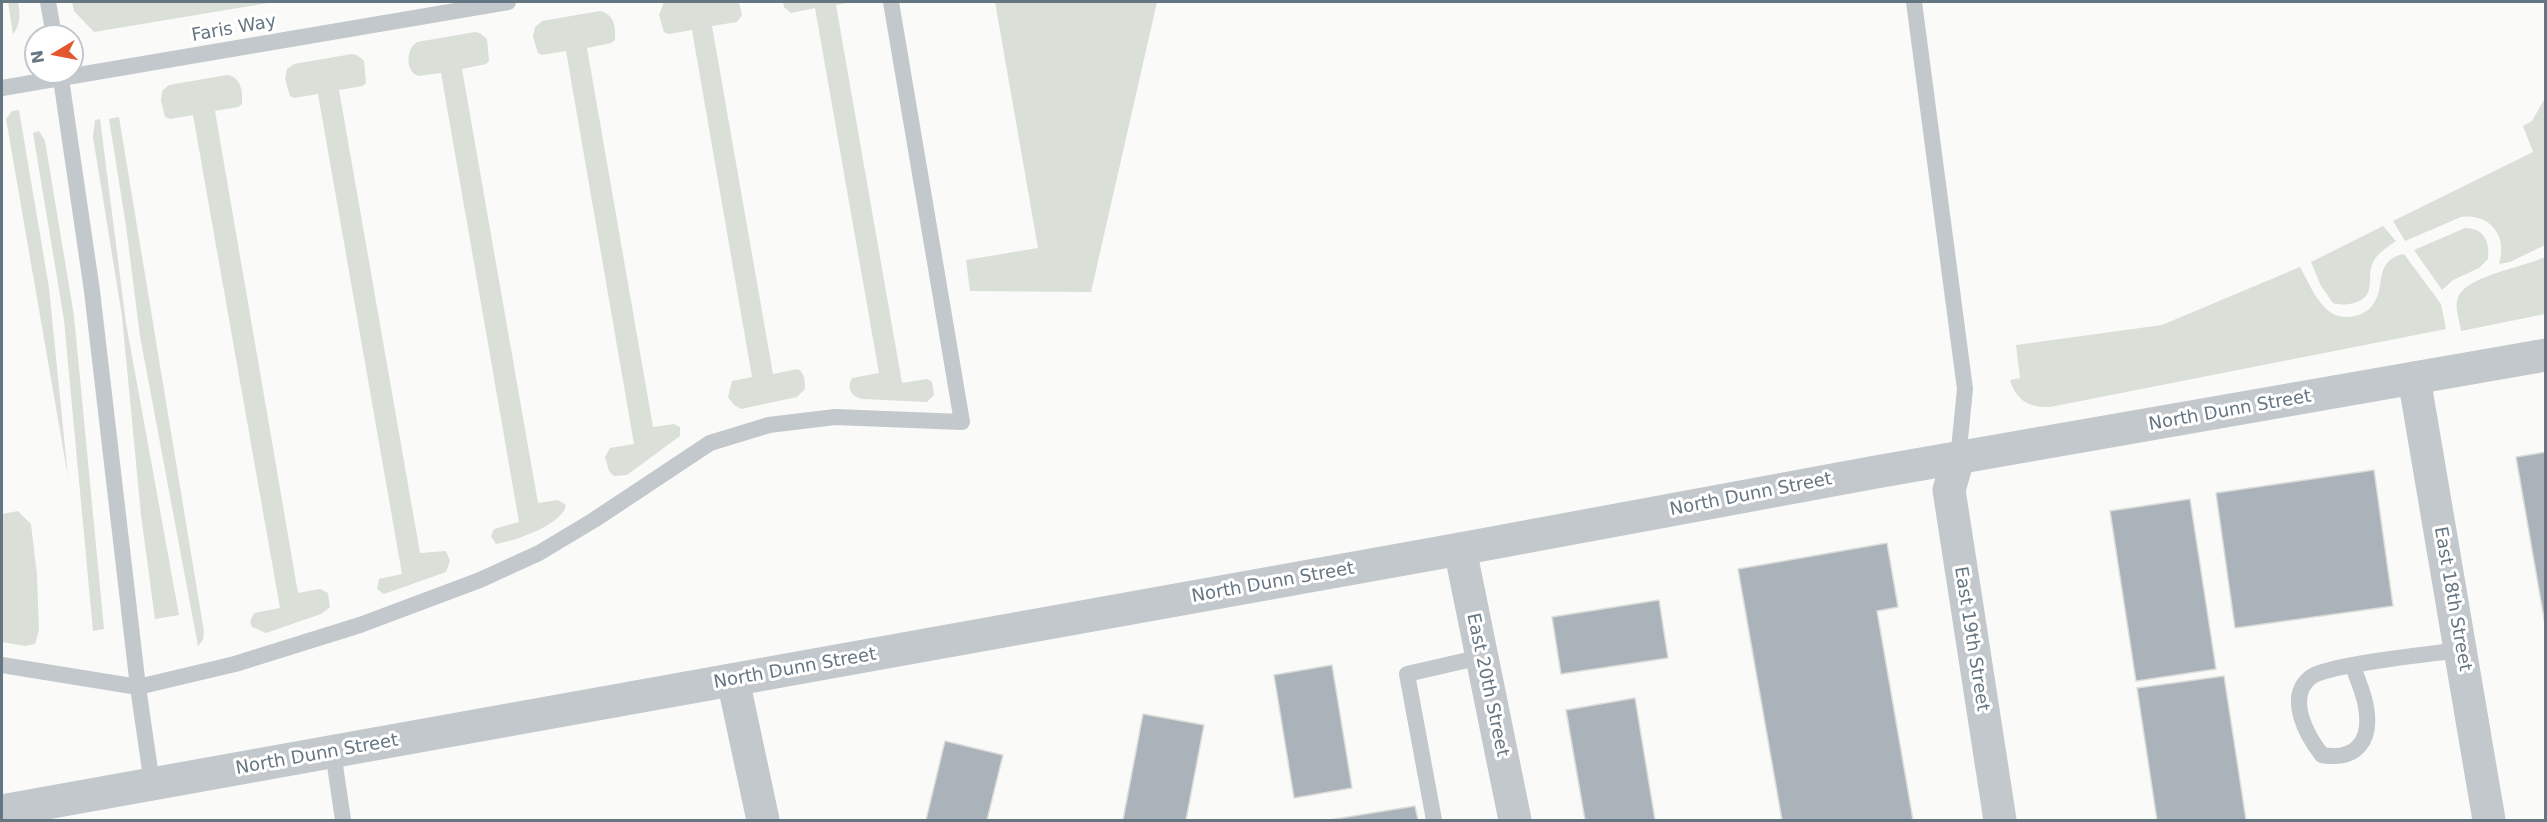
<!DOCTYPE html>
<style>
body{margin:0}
#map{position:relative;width:2547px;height:822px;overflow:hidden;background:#fafaf8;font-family:"DejaVu Sans",sans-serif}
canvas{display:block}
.frame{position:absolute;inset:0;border:3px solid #657683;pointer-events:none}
.north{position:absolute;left:24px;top:24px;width:60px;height:60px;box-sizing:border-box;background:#fff;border:2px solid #c1c8cd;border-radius:50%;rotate:260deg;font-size:16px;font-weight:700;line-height:24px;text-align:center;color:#657683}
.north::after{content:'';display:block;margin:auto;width:21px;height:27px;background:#e4572e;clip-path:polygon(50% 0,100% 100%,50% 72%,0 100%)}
</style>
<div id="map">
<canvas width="2547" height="822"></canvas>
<div class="frame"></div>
<div class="north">N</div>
</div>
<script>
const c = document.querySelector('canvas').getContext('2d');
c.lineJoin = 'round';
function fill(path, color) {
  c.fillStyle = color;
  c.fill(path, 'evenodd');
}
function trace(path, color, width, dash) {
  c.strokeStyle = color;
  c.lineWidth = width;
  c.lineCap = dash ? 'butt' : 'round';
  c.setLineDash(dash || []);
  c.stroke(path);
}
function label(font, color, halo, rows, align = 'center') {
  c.font = font + ' "DejaVu Sans",sans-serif';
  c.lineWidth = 6;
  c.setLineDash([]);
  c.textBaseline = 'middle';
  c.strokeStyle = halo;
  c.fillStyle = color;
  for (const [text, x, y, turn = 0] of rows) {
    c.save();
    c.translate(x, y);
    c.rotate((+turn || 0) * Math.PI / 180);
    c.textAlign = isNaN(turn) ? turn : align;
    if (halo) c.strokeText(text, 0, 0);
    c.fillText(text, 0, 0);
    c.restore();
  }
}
fill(new Path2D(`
 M 8,2 L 18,2 C 20,13 21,24 13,34 Z
 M 72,2 L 274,2 L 94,32 L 74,11 Z
 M 664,2 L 739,2 L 742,15 L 737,22 L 712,26 L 773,374 L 798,369 C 805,374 805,381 805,389 L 797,397 L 741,409 L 734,405 L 728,397 L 732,381 L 752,377 L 692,30 L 669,34 L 664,32 L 659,15 Z
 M 783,2 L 853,2 L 836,5 L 902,383 L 927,379 L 932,382 L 934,395 L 927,402 L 863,399 C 852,397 846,389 852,378 L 879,373 L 815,8 L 791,13 L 784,7 Z
 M 995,2 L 1157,2 L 1091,292 L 970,291 L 966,260 L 1038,248 Z
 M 600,11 C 614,14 616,27 615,40 L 611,43 L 587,48 L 653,427 L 674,424 L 680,427 L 680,436 L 627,475 L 614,476 L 609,471 L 605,457 L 610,448 L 634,444 L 566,51 L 542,55 L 538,53 L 533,37 L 535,27 L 542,21 Z
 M 475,32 L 480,33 L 487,39 L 489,61 L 486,64 L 462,69 L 538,503 L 558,500 L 566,505 C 563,525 514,541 496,544 L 491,536 L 494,529 L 519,522 L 441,73 L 418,76 C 405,71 406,49 417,42 Z
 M 352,54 L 357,55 L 364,61 L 366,83 L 363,86 L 339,90 L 420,553 L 446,551 L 450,561 L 446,572 L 384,594 L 377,589 L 379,579 L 402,574 L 318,94 L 294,98 L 290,96 L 285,79 L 287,69 L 294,64 Z
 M 227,75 C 241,77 243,91 242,104 L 238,107 L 215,111 L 298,593 L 320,589 L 328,593 L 330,607 L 321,614 L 266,633 L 252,627 L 250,622 L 254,613 L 280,608 L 193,115 L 170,119 L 165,117 L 161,101 L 162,91 L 169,85 Z
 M 2545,98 L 2545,245 L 2510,262 L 2499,264 C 2508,236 2490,213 2461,217 L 2405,241 L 2393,221 L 2533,152 L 2523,126 L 2532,121 Z
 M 19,110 L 49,288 L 68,477 L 6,119 L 12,111 Z
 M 119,117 L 204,632 L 203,640 L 198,646 L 140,336 L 126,226 L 109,119 Z
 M 100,119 L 126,323 L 179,615 L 155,619 L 141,515 L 122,316 L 93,137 L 95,120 Z
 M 39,131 L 45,141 L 74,316 L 104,629 L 93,631 L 64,320 L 33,133 Z
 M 2383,226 L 2396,241 C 2387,248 2376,253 2372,265 C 2369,272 2371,281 2369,289 C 2367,303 2345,307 2333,303 L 2321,286 L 2311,262 Z
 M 2465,228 C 2484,228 2490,242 2488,259 L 2479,268 L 2453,280 L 2442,290 L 2414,250 Z
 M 2404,254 L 2441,304 L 2446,329 L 2050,407 C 2029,408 2016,400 2010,380 L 2020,378 L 2016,345 L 2162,325 L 2300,267 C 2313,290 2325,326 2358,315 C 2365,313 2371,309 2375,301 C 2382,290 2379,276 2385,266 C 2389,259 2397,255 2404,254 Z
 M 2545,257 L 2545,314 L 2461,331 C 2460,321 2454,307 2458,298 C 2465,276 2525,267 2545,257 Z
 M 18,511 L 31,524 L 37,575 L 39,630 L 35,644 L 25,646 L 2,642 L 2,514 Z`), '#dadfd7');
const building = new Path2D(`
 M 2546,452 L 2546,630 L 2516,457 Z
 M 2374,470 L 2393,606 L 2235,628 L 2216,493 Z
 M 2190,499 L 2216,669 L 2136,681 L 2110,511 Z
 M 1887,543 L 1898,607 L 1877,611 L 1913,820 L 1782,820 L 1738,569 Z
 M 1659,600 L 1668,658 L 1561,674 L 1552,617 Z
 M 1332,665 L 1352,788 L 1294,798 L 1274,675 Z
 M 2224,676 L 2246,820 L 2157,820 L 2137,688 Z
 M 1635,698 L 1655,820 L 1585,820 L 1566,710 Z
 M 1143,714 L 1204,725 L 1186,820 L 1123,820 Z
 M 945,741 L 1003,755 L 987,820 L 926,820 Z
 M 1415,806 L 1418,820 L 1329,820 Z`);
fill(building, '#aab3b9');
trace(building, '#dcdcda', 1.5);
trace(new Path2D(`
 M 48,2 L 54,36
 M 1914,2 L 1965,389 L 1958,459
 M 60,72 L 92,291 L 138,687 L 152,784
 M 2,88 L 508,2
 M 2,665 L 138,687 L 235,664 L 360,625 L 480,580 L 539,553 L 594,520 L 710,443 L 769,425 L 835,417 L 962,422 L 891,2
 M 2353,666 C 2357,679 2364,693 2366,707 C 2372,741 2356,761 2322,755 C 2307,736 2285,697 2311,677 C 2329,664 2432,654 2460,650
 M 333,752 L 343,820
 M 1434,820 L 1407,674 L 1481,657`), '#c3c8cc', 16);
trace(new Path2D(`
 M 2414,378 L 2489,820
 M 1958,459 L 1949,490 L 2000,820
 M 1460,549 L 1515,820
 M 733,680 L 763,820`), '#c3c8cc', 33);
trace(new Path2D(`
 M 2,811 L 1460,549 L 1876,472 L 2546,355`), '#c3c8cc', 33);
label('18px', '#657683', '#fff', [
 ["Faris Way",234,29,-10],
 ["North Dunn Street",2230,411,-10],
 ["North Dunn Street",1751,495,-11],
 ["North Dunn Street",1273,583,-10],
 ["East 18th Street",2452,599,80],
 ["East 19th Street",1971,639,81],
 ["North Dunn Street",795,669,-10],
 ["East 20th Street",1487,685,78],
 ["North Dunn Street",317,755,-10]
]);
</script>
